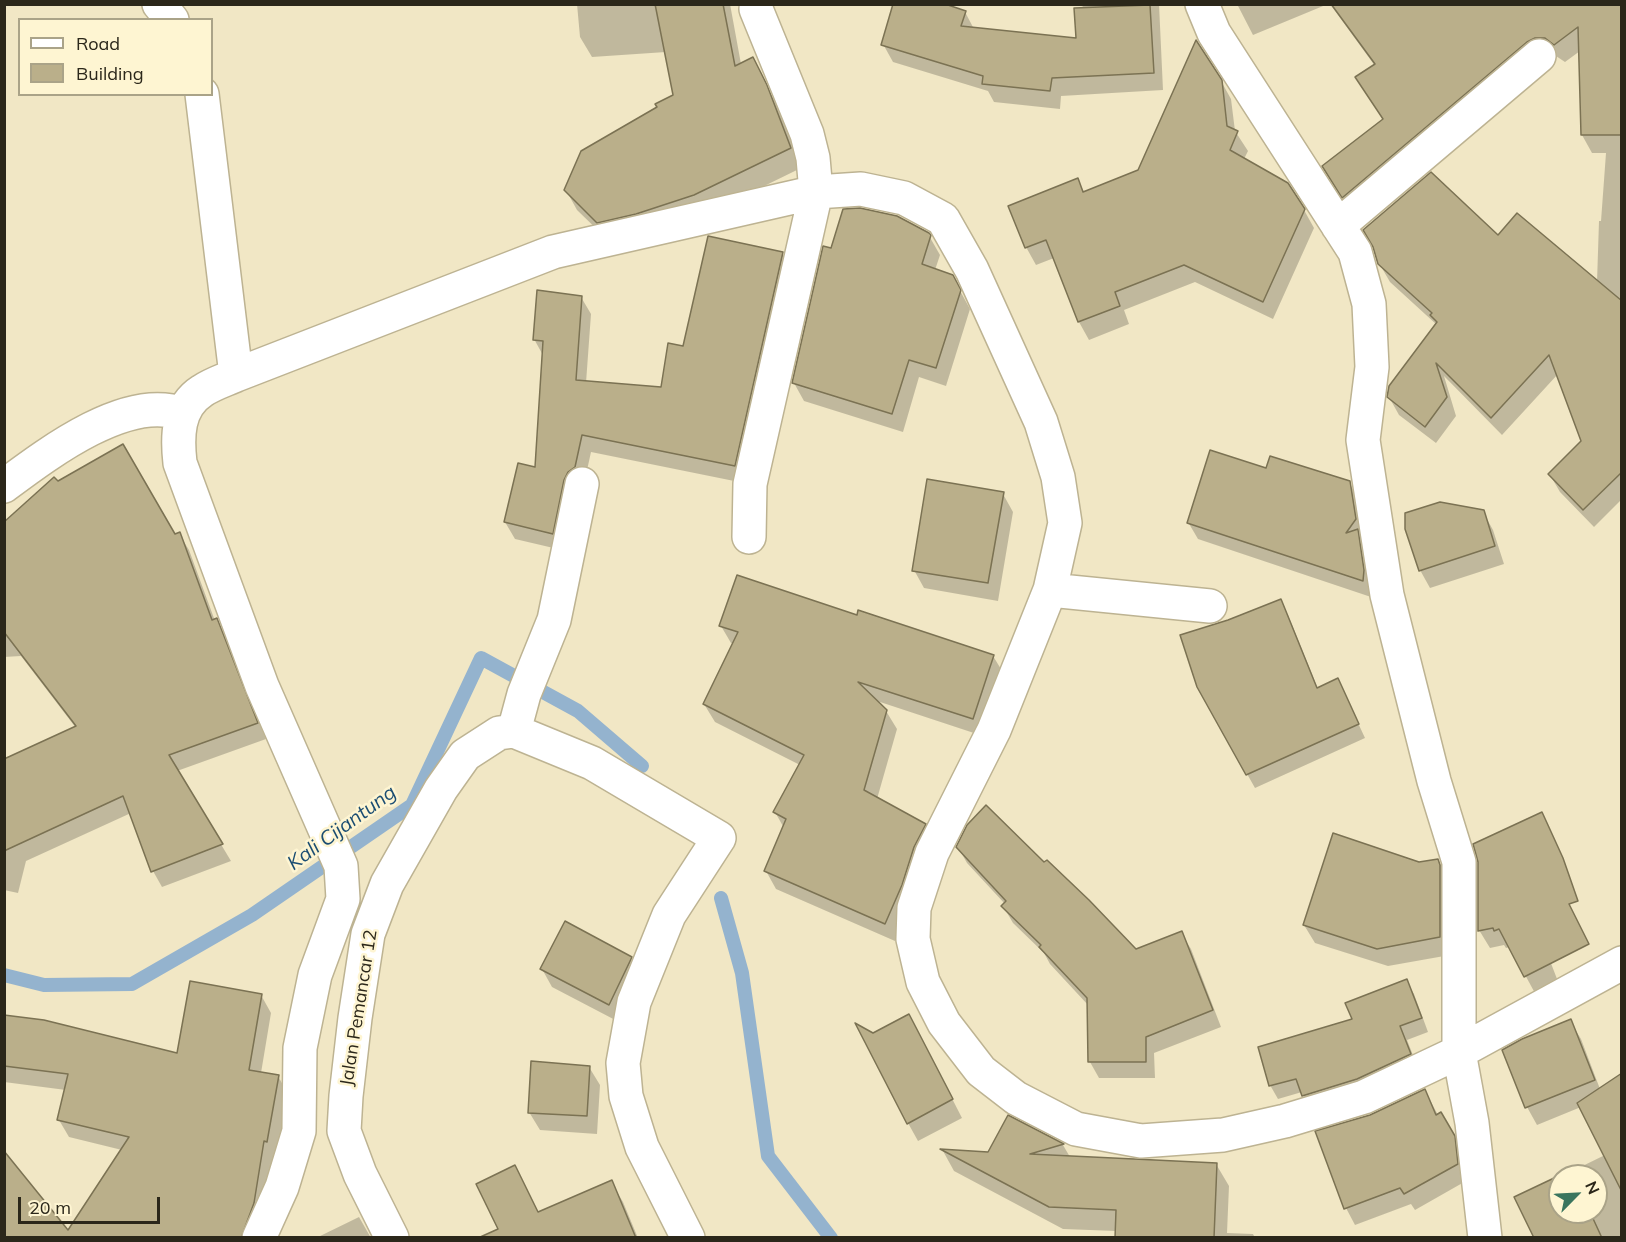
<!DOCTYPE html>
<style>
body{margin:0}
#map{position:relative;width:1626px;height:1242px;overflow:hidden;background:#f1e7c5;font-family:Mulish,sans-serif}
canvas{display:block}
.frame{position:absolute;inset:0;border:6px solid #2b271a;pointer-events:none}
.legend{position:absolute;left:18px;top:18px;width:195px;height:78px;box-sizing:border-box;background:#fef5d2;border:2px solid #aaa388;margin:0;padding:8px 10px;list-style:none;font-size:18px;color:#2b271a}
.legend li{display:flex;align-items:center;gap:12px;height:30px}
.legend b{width:30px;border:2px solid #aaa388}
.north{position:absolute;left:1548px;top:1164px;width:60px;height:60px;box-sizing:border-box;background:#fef5d2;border:2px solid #aaa388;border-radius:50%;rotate:66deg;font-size:16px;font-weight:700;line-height:24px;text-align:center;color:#2b271a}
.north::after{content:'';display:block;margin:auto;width:21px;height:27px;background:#3b755e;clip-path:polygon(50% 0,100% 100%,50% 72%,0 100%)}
.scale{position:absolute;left:18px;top:1197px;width:142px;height:27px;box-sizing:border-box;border:3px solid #2b271a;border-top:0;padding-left:8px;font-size:18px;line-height:21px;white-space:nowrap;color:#2b271a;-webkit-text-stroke:4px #fef5d2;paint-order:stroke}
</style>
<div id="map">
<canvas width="1626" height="1242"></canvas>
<div class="frame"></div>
<ul class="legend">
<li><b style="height:8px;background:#fff"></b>Road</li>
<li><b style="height:16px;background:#baaf8a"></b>Building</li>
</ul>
<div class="north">N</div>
<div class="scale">20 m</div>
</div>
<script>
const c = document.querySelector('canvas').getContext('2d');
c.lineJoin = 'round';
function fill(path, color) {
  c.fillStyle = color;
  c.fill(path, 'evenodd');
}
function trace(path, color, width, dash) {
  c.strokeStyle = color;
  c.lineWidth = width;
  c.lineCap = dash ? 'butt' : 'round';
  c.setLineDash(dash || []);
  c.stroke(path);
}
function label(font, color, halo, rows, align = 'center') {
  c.font = font + ' Mulish,sans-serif';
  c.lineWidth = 5;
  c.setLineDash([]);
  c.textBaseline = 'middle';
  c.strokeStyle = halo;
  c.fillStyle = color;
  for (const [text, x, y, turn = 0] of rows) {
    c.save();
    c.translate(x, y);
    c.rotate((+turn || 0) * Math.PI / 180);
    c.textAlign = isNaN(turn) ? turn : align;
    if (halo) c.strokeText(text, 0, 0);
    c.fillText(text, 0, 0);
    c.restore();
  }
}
fill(new Path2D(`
 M 577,4 L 730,4 L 741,64 L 752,59 L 778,107 L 801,168 L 705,215 L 610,242 L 577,210 L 566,190 L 674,96 L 666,52 L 592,57 L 580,37 Z
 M 1083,4 L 1159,4 L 1163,90 L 1061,96 L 1060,109 L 994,102 L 988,91 L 893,62 L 883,44 L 965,12 L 974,29 L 1077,39 Z
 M 1237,4 L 1328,4 L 1253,35 Z
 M 1330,4 L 1622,4 L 1622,499 L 1594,527 L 1560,492 L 1550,475 L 1583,441 L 1558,374 L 1502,435 L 1444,376 L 1456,416 L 1436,443 L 1399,415 L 1389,397 L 1437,325 L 1390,282 L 1379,263 L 1498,237 L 1597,282 L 1599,221 L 1601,221 L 1606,153 L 1592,153 L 1582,135 L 1580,51 L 1565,62 L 1556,56 L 1546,55 L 1354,214 L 1334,184 L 1384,120 L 1375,66 Z
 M 1221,81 L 1231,99 L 1235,131 L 1248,151 L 1244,159 L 1304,210 L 1314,228 L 1273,319 L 1195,282 L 1124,310 L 1129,324 L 1089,340 L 1079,322 L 1054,258 L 1036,265 L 1026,247 L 1077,180 L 1085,193 L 1139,171 Z
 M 928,234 L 940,255 L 935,270 L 952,276 L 970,309 L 946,386 L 919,377 L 903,432 L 804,401 L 794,383 L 832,250 Z
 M 782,253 L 792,271 L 744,483 L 591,452 L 584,484 L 562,550 L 515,539 L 505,522 L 536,469 L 544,357 L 534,339 L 581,297 L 591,314 L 586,383 L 662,389 L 684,348 Z
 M 1267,470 L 1349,483 L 1359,499 L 1371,597 L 1198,539 L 1188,522 Z
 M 58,483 L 174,536 L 179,534 L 189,550 L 215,621 L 216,620 L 226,636 L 266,739 L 177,771 L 231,861 L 162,887 L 153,871 L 131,813 L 26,861 L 18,893 L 4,890 L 4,798 L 76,728 L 21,656 L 4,657 L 4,528 Z
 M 1003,494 L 1013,512 L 998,601 L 924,588 L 914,570 Z
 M 1483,512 L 1493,530 L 1504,564 L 1430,588 L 1420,570 Z
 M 1280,601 L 1288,615 L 1318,689 L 1338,680 L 1365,738 L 1255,788 L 1198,687 L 1228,621 Z
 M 858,617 L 993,656 L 1004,674 L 983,736 L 877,701 L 886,711 L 897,729 L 877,799 L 925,825 L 935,843 L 895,941 L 776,889 L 766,871 L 784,828 L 775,812 L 800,765 L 715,722 L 704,704 L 734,644 L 731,643 L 721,626 Z
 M 958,847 L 1136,951 L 1181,933 L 1191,949 L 1221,1027 L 1154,1053 L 1155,1078 L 1099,1078 L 1090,1062 L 1088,1005 L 1050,964 L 1044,953 L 1013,923 L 1003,906 L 1005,904 L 967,863 Z
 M 1508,852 L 1564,997 L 1543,1008 L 1510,947 L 1506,948 L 1504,945 L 1490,948 L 1479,930 Z
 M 1438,860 L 1448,878 L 1450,955 L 1388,966 L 1315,943 L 1304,925 L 1419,864 Z
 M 631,958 L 641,976 L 619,1022 L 552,987 L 542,969 Z
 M 1406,981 L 1414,994 L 1428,1032 L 1407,1040 L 1418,1068 L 1311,1109 L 1302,1092 L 1278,1099 L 1270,1085 Z
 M 261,995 L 271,1013 L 261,1073 L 278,1076 L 288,1094 L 277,1159 L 258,1234 L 244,1208 L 68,1232 L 122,1150 L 69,1137 L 59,1120 L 66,1090 L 4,1082 L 4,1017 L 178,1055 Z
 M 1570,1021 L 1581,1039 L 1600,1089 L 1622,1074 L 1622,1238 L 1535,1238 L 1560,1177 L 1560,1212 L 1596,1212 L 1596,1176 L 1562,1176 L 1605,1155 L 1581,1107 L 1537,1125 L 1527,1107 Z
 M 873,1034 L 919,1034 L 962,1118 L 918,1141 L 908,1123 Z
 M 589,1067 L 600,1085 L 597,1134 L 540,1130 L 529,1112 Z
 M 1425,1091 L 1438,1115 L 1441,1114 L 1463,1154 L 1466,1181 L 1415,1210 L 1411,1204 L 1355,1225 L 1346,1208 L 1317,1132 L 1370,1116 Z
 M 1008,1117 L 1063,1145 L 1070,1157 L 1216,1164 L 1229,1186 L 1227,1233 L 1253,1234 L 1255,1238 L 1116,1238 L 1116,1231 L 1063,1229 L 954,1171 L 943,1151 L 989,1153 Z
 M 515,1167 L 539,1213 L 611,1182 L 623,1202 L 638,1238 L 490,1238 L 501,1232 Z
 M 359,1217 L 371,1238 L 316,1238 Z`), '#0003');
trace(new Path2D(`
 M 721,898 L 742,973 L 768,1156 L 831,1238
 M 4,975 L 44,985 L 132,984 L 252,915 L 412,805 L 481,658 L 578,711 L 642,766`), '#94b3ce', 14);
const building = new Path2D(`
 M 655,4 L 723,4 L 735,66 L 753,57 L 767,85 L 791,148 L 694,195 L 636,214 L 597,223 L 564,190 L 581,151 L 657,107 L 655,104 L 673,95 Z
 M 893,4 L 945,4 L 966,11 L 961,26 L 1076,38 L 1074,8 L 1150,5 L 1154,73 L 1052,78 L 1050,91 L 982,84 L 983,76 L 881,45 Z
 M 1331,4 L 1622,4 L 1622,135 L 1581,135 L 1578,27 L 1554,45 L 1545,38 L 1535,38 L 1527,42 L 1342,198 L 1322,166 L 1383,119 L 1355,77 L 1375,64 Z
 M 1196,40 L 1222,80 L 1227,126 L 1238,131 L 1230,150 L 1288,183 L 1305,209 L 1263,302 L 1184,265 L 1115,292 L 1120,306 L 1078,322 L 1046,240 L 1025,248 L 1008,206 L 1078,178 L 1083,192 L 1138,170 Z
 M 1431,172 L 1498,235 L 1517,213 L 1622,301 L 1622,472 L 1583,510 L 1548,474 L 1581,441 L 1549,355 L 1491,418 L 1436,363 L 1447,397 L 1425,427 L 1387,397 L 1389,386 L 1437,322 L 1430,315 L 1432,313 L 1378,264 L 1373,247 L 1363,230 Z
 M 860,208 L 897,216 L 929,233 L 931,235 L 922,264 L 953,275 L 961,290 L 936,368 L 909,360 L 892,414 L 792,383 L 823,246 L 831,248 L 843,209 Z
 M 708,236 L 783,252 L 735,466 L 582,435 L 575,467 L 568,472 L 564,480 L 553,534 L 504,522 L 518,463 L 535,467 L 543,341 L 533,340 L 537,290 L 582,296 L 576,380 L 661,387 L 668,343 L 683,346 Z
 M 123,444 L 175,534 L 180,532 L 212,620 L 217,618 L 258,723 L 169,755 L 223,844 L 151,872 L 123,796 L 4,851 L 4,759 L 76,726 L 4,632 L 4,522 L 54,477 L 58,481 Z
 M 1210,450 L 1266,468 L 1270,456 L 1350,481 L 1356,519 L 1346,533 L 1358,529 L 1364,570 L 1363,581 L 1187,523 Z
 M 927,479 L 1004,492 L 988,583 L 912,571 Z
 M 1440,502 L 1484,510 L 1495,546 L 1419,571 L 1405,529 L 1405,513 Z
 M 737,575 L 857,615 L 858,610 L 994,655 L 973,719 L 858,682 L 887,710 L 864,790 L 926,824 L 914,847 L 902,885 L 885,924 L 764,871 L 786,819 L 773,812 L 804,755 L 703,704 L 738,632 L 719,626 Z
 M 1281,599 L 1317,688 L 1338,678 L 1359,724 L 1246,775 L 1197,687 L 1180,635 L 1228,620 Z
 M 986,805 L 1044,862 L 1047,860 L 1089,900 L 1136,949 L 1182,931 L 1213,1010 L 1146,1037 L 1146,1062 L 1088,1062 L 1087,998 L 1039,947 L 1041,945 L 1001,906 L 1006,901 L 956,847 L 967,825 Z
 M 1542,812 L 1563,858 L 1578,901 L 1569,904 L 1589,944 L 1524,977 L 1499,929 L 1494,931 L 1493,928 L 1478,931 L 1478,862 L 1473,844 Z
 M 1333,833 L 1419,862 L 1438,859 L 1440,865 L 1440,937 L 1377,949 L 1303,925 Z
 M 565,921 L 632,957 L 609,1005 L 540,969 Z
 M 1407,979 L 1422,1018 L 1400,1026 L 1411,1054 L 1357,1079 L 1302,1096 L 1296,1079 L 1269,1086 L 1258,1047 L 1352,1019 L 1345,1003 Z
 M 190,981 L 262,994 L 249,1070 L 279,1075 L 267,1142 L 264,1141 L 254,1203 L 241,1238 L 4,1238 L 4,1151 L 68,1230 L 129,1137 L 57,1120 L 68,1074 L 4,1066 L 4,1015 L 44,1020 L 177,1053 Z
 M 909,1014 L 953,1099 L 907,1124 L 855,1023 L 873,1033 Z
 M 1571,1019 L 1595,1080 L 1525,1108 L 1502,1050 L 1522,1039 Z
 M 531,1061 L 590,1066 L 587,1116 L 528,1113 Z
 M 1622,1073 L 1622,1192 L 1577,1103 Z
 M 1425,1089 L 1436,1115 L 1441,1112 L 1455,1136 L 1458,1164 L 1404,1194 L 1400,1188 L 1344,1209 L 1315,1131 L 1370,1115 Z
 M 1008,1115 L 1064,1144 L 1030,1154 L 1217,1163 L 1214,1238 L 1115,1238 L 1116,1210 L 1049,1207 L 940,1149 L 988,1152 Z
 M 515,1165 L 538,1212 L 612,1180 L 636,1238 L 478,1238 L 498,1229 L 476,1184 Z
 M 1571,1170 L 1574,1176 L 1560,1176 L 1560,1212 L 1590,1212 L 1602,1238 L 1534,1238 L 1514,1197 Z`);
fill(building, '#baaf8a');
trace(building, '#7b7253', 1.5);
const street = new Path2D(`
 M 159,4 L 172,20
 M 1202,4 L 1214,33 L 1355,252 L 1369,304 L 1372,367 L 1363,440 L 1387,595 L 1434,781 L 1459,862 L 1459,1052 L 1472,1123 L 1485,1238
 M 202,94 L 236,375
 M 1338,226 L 1539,56
 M 4,486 C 47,454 127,393 182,414
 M 749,537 L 750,484 L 816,192 L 813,158 L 807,134 L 756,9
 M 1050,590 L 1210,606
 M 514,731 L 524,694 L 554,620 L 582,484
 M 259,1238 L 282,1187 L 299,1131 L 300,1048 L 315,975 L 343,899 L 341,866 L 262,686 L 180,463 C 177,437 177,407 202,391 C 212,384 225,380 236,375 L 553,252 L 816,192 L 861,189 L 904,198 L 943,219 L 972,270 L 1041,422 L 1058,477 L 1065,523 L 1050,590 L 994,730 L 932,853 L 914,908 L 913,939 L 923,982 L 944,1023 L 981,1071 L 1016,1098 L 1076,1129 L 1141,1141 L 1223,1135 L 1285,1121 L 1364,1097 L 1459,1052 L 1622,963
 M 392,1238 L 360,1174 L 344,1131 L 346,1096 L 355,1018 L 368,934 L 387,884 L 441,789 L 465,755 L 499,733 L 514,731 L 592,763 L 719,838 L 669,915 L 634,1002 L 623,1063 L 626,1096 L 642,1147 L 688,1238`);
trace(street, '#bdb392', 36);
trace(street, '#fff', 33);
label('18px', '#2b271a', '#fef5d2', [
 ["Jalan Pemancar 12",359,1008,-81]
]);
label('italic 20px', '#1b4d72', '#fef5d2', [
 ["Kali Cijantung",342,828,-36]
]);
</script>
